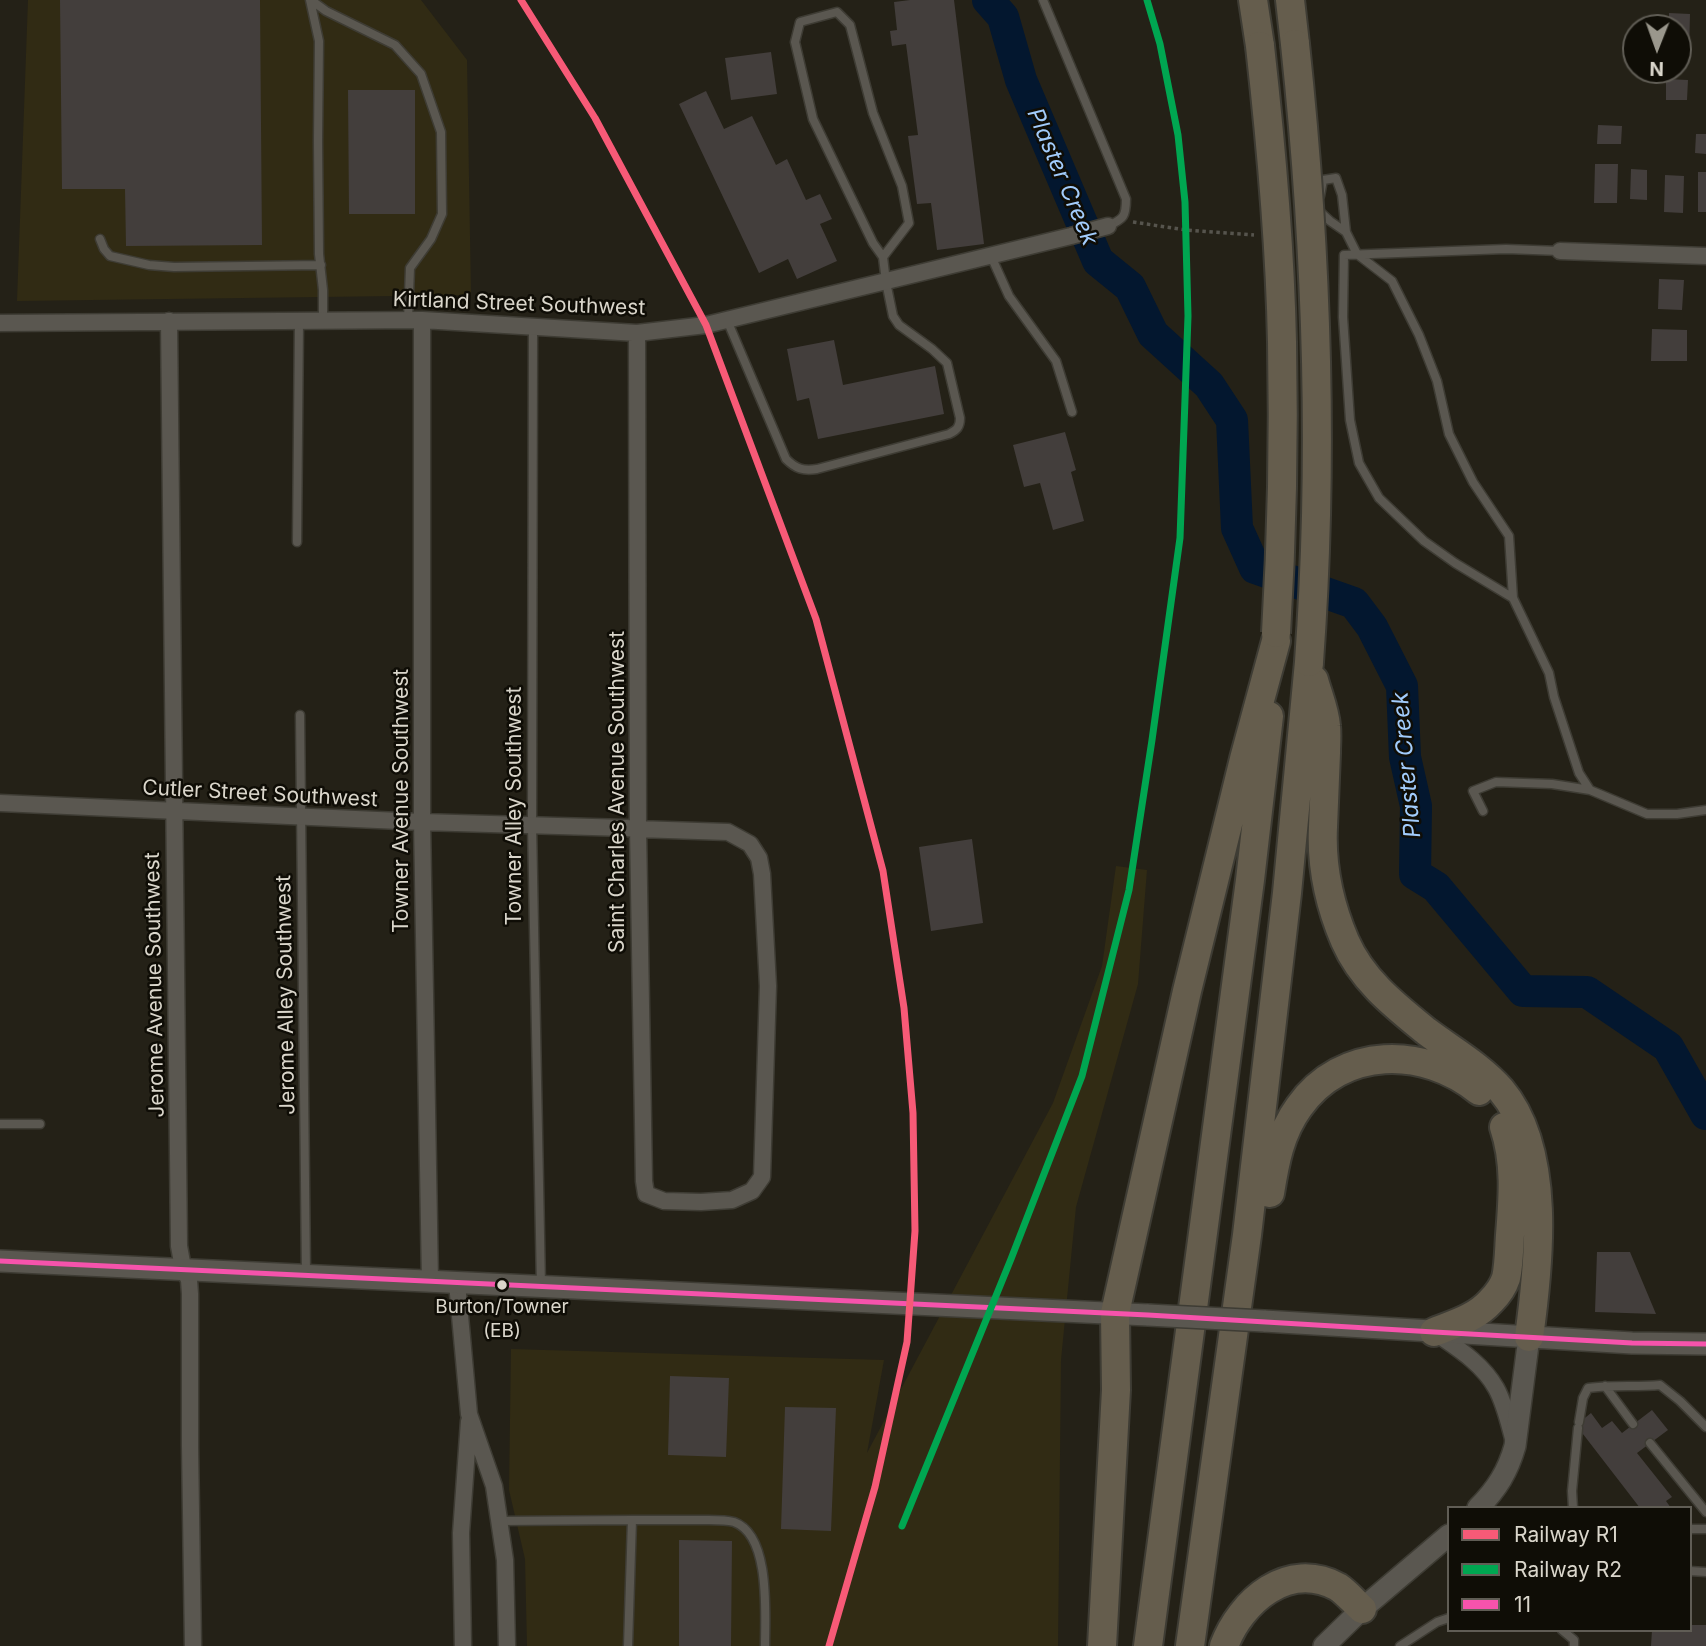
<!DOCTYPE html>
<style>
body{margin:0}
#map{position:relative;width:1706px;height:1646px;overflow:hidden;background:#242117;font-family:Inter,sans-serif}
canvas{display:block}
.legend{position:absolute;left:1447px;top:1506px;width:245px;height:126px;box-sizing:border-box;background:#0f0d06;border:2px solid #605d55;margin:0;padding:9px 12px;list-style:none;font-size:21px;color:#dad6cb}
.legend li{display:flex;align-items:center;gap:14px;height:35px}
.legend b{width:35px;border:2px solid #605d55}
.north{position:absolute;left:1622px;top:14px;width:70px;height:70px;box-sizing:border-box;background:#0f0d06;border:2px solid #605d55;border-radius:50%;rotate:181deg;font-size:19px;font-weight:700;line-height:28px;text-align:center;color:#dad6cb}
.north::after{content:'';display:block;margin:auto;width:24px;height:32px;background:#9a978c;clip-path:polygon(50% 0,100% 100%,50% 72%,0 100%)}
</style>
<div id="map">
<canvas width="1706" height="1646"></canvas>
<ul class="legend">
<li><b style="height:9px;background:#f75a77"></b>Railway R1</li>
<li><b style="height:9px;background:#00a651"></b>Railway R2</li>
<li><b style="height:9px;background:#f653ac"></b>11</li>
</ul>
<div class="north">N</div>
</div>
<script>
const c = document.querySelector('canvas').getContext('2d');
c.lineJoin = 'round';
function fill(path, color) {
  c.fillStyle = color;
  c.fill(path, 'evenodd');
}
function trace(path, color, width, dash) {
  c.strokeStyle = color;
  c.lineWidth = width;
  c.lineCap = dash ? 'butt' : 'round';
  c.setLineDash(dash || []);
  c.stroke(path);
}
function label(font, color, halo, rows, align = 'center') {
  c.font = font + ' Inter,sans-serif';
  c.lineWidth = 5;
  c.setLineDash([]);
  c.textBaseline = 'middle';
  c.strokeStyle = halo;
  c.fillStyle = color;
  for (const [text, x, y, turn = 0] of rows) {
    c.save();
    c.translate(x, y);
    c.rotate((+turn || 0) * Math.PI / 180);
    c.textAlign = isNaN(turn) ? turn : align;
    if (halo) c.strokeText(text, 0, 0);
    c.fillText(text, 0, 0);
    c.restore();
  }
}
fill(new Path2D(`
 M 28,0 L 421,0 L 467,60 L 471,295 L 17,301 Z
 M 1116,866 L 1147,870 L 1138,984 L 1076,1207 L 1061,1360 L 1058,1646 L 527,1646 L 525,1559 L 509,1490 L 511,1349 L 884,1360 L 867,1453 L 1053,1103 L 1102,966 Z`), '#312b14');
trace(new Path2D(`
 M 988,0 L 1003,17 L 1021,80 L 1098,261 L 1130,287 L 1153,334 L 1209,385 L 1232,420 L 1237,528 L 1255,568 L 1354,603 L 1372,627 L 1402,686 L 1405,757 L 1416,806 L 1415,874 L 1436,887 L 1523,991 L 1587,992 L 1668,1047 L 1706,1114`), '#03172f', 32);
fill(new Path2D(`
 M 60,0 L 260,0 L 262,245 L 126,246 L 125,189 L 62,189 Z
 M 910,0 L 954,0 L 984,244 L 937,250 L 931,203 L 917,204 L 908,136 L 918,135 L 906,44 L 892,46 L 890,31 L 897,30 L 894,2 Z
 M 1669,13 L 1690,14 L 1689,54 L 1678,53 L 1678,28 L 1669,28 Z
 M 771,52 L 777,94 L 731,100 L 725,58 Z
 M 1666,79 L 1688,80 L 1687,100 L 1666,100 Z
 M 348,90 L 415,90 L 415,214 L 349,214 Z
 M 706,91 L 724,129 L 752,116 L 776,165 L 787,159 L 806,200 L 820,194 L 832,219 L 820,224 L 837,261 L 797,279 L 788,259 L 759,273 L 679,104 Z
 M 1598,125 L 1622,126 L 1621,144 L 1597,144 Z
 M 1696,134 L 1706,134 L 1706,154 L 1695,153 Z
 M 1595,164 L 1618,164 L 1617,203 L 1594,203 Z
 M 1631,169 L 1647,170 L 1647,200 L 1630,199 Z
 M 1698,172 L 1706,172 L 1706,212 L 1698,212 Z
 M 1665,175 L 1684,176 L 1683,213 L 1664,212 Z
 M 1659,279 L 1684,280 L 1682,310 L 1658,309 Z
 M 1652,329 L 1687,330 L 1687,361 L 1651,361 Z
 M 834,340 L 843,385 L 935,366 L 944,414 L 818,439 L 809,398 L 797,401 L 787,349 Z
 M 1065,432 L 1076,470 L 1071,472 L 1084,521 L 1053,530 L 1040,483 L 1024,487 L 1013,445 Z
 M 972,839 L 983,923 L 931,931 L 919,847 Z
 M 1597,1252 L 1630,1252 L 1656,1314 L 1595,1312 Z
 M 670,1376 L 729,1378 L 726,1457 L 668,1455 Z
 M 785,1407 L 836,1408 L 831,1531 L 781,1529 Z
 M 1652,1410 L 1668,1430 L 1637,1453 L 1672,1497 L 1666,1501 L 1671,1508 L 1640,1508 L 1576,1425 L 1591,1413 L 1602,1428 L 1612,1421 L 1622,1433 Z
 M 679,1540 L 732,1541 L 731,1646 L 679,1646 Z
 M 1690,1625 L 1706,1625 L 1706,1646 L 1651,1646 L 1652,1630 L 1690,1630 Z`), '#433e3c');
const lane = new Path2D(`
 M 310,0 L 319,41 L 318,141 L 319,254 L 323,290 L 323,320
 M 311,0 L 326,11 L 395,45 L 421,74 L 441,132 L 442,214 L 431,239 L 410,268 L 408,320
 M 1043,0 L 1126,199 C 1126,216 1124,219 1108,226
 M 1320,196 L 1323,180 L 1336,178 L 1342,195 L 1346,232 L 1357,254 L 1392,281 L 1419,335 L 1437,381 L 1449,434 L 1473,482 L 1509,536 L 1513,598
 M 1317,209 L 1330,221 L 1346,232
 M 100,239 L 104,249 L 110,256 L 149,265 L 174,267 L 321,265
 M 1560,251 L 1506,249 L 1344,255 L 1343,317 L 1350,420 L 1359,463 L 1379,498 L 1424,541 L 1455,563 L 1513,598 L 1549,673 L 1554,697 L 1579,773 L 1590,790
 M 991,256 L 1009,296 L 1056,361 L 1072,412
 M 727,320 L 786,459 C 796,469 803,471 817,469 L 949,434 C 957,430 960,427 960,418 L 947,363 L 932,349 L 899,325 L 893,316 L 886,282 L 883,257 L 909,223 L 902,186 L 873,113 L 850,25 L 837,12 L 800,22 L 795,42 L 813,119 L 873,243 L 883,257
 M 533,327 L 532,825 L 541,1286
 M 297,542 L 299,320
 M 300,715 L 306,1274
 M 1483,811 L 1473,791 L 1496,782 L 1552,784 L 1590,790 L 1647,814 L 1677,814 L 1706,810
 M 0,1124 L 40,1124
 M 1605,1386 L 1633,1424
 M 1579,1422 L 1583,1398 L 1588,1388 C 1612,1385 1636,1387 1660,1385 L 1680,1401 L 1706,1427
 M 1650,1443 L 1706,1512
 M 1573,1508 L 1572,1491 L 1578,1428
 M 632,1520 C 653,1520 675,1520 696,1520 C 708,1520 723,1519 734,1522 C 771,1535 765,1615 765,1646
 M 499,1521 L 632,1520 L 628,1646
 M 1690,1529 L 1706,1529
 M 1690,1571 L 1706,1572
 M 1562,1630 L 1574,1640 L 1574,1646
 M 1400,1646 L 1437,1622 L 1449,1618`);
const street = new Path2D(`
 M 1560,251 L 1706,256
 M 422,320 L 422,822 L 430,1281
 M 169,321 L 179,1246 L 183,1268 L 189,1280 L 190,1294 L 190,1446 L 193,1646
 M 0,323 L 422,320 L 637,333 L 706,325 L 1071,236 L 1108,226
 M 0,803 L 422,822 L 626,828 L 638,829 L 728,832 L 750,844 L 759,858 L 762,874 L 768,986 L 762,1177 L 752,1191 L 732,1200 L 701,1202 L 664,1201 L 646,1194 L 644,1181 L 638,829 L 637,333
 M 457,1283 L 469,1414 L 494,1486 L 505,1560 L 507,1646
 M 1434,1332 C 1457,1348 1482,1363 1496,1388 C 1505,1404 1509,1424 1514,1442
 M 463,1646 L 461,1533 L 469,1421`);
const secondary = new Path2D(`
 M 0,1261 L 1148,1315
 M 1264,1321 L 1632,1343 L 1706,1344
 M 1478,1508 C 1497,1489 1508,1471 1515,1446 L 1529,1337
 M 1324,1646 L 1362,1609 L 1449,1535`);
const highway = new Path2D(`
 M 1253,0 L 1260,46
 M 1290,0 L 1295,44
 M 1314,680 C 1318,695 1325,711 1326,726 C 1327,735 1326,744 1326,753 C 1325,778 1324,803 1323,827 C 1321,866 1330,906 1345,941 C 1362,980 1394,1005 1426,1031 C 1451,1050 1480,1066 1501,1090 C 1552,1150 1539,1265 1529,1337
 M 1270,1193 C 1275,1162 1280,1133 1299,1107 C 1342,1046 1424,1046 1479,1091
 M 1434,1332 C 1454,1324 1476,1318 1491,1301 C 1497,1295 1503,1287 1506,1278 C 1509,1265 1509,1249 1510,1235 C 1513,1198 1516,1162 1504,1127
 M 1102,1646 L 1116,1390 L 1115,1313 L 1187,991 L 1244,759 L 1276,641
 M 1148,1646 L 1250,880 L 1269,716
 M 1190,1646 L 1247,1235 L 1287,893 L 1309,662
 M 1224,1646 C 1241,1601 1288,1560 1338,1587 C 1347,1593 1354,1602 1362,1609`);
trace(lane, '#3e3c34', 11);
trace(street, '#3e3c34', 19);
trace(secondary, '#3e3c34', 24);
trace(highway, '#3e3c34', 32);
trace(new Path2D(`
 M 1133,222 L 1186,230 L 1254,235`), '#56544d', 3.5, [3.5, 3.5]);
trace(lane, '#5a5750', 8);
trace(street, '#5a5750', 16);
trace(secondary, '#5a5750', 21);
trace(highway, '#655d4d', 28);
const secondaryBridge = new Path2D(`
 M 1148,1315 L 1264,1321`);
const highwayBridge = new Path2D(`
 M 1295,44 C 1317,250 1324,456 1309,662
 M 1260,46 C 1271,144 1280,243 1282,342 C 1284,439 1282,536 1276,633`);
trace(secondaryBridge, '#3e3c34', 24, []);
trace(highwayBridge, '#3e3c34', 32, []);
trace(secondaryBridge, '#5a5750', 21);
trace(highwayBridge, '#655d4d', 28);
trace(new Path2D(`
 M 0,1261 L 1148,1315 L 1434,1332 L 1632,1343 L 1706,1344`), '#f653ac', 5);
trace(new Path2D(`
 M 521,0 L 595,118 L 706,325 L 816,619 L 883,871 L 904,1008 L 913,1113 L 915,1231 L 907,1342 L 875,1487 L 829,1646`), '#f75a77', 7);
trace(new Path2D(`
 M 902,1526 L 1011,1259 L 1082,1076 L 1129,890 L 1152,740 L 1180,538 L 1188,316 L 1185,202 L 1178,135 L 1160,44 L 1147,0`), '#00a651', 7);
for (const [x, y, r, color] of [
 [502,1285,6,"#dad6cb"]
]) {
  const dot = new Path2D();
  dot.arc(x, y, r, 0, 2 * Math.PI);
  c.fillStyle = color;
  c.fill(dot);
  trace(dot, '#0f0d06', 2.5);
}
label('19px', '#dad6cb', '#0f0d06', [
 ["Burton/Towner",502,1307],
 ["(EB)",502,1331]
]);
label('21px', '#dad6cb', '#0f0d06', [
 ["Kirtland Street Southwest",519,304,2],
 ["Saint Charles Avenue Southwest",618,792,-90],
 ["Cutler Street Southwest",260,794,3],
 ["Towner Avenue Southwest",402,801,-90],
 ["Towner Alley Southwest",515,806,-90],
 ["Jerome Avenue Southwest",155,985,-91],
 ["Jerome Alley Southwest",286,995,-91]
]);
label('italic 23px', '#a2ccfc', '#0f0d06', [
 ["Plaster Creek",1062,177,67],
 ["Plaster Creek",1407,765,-95]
]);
</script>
